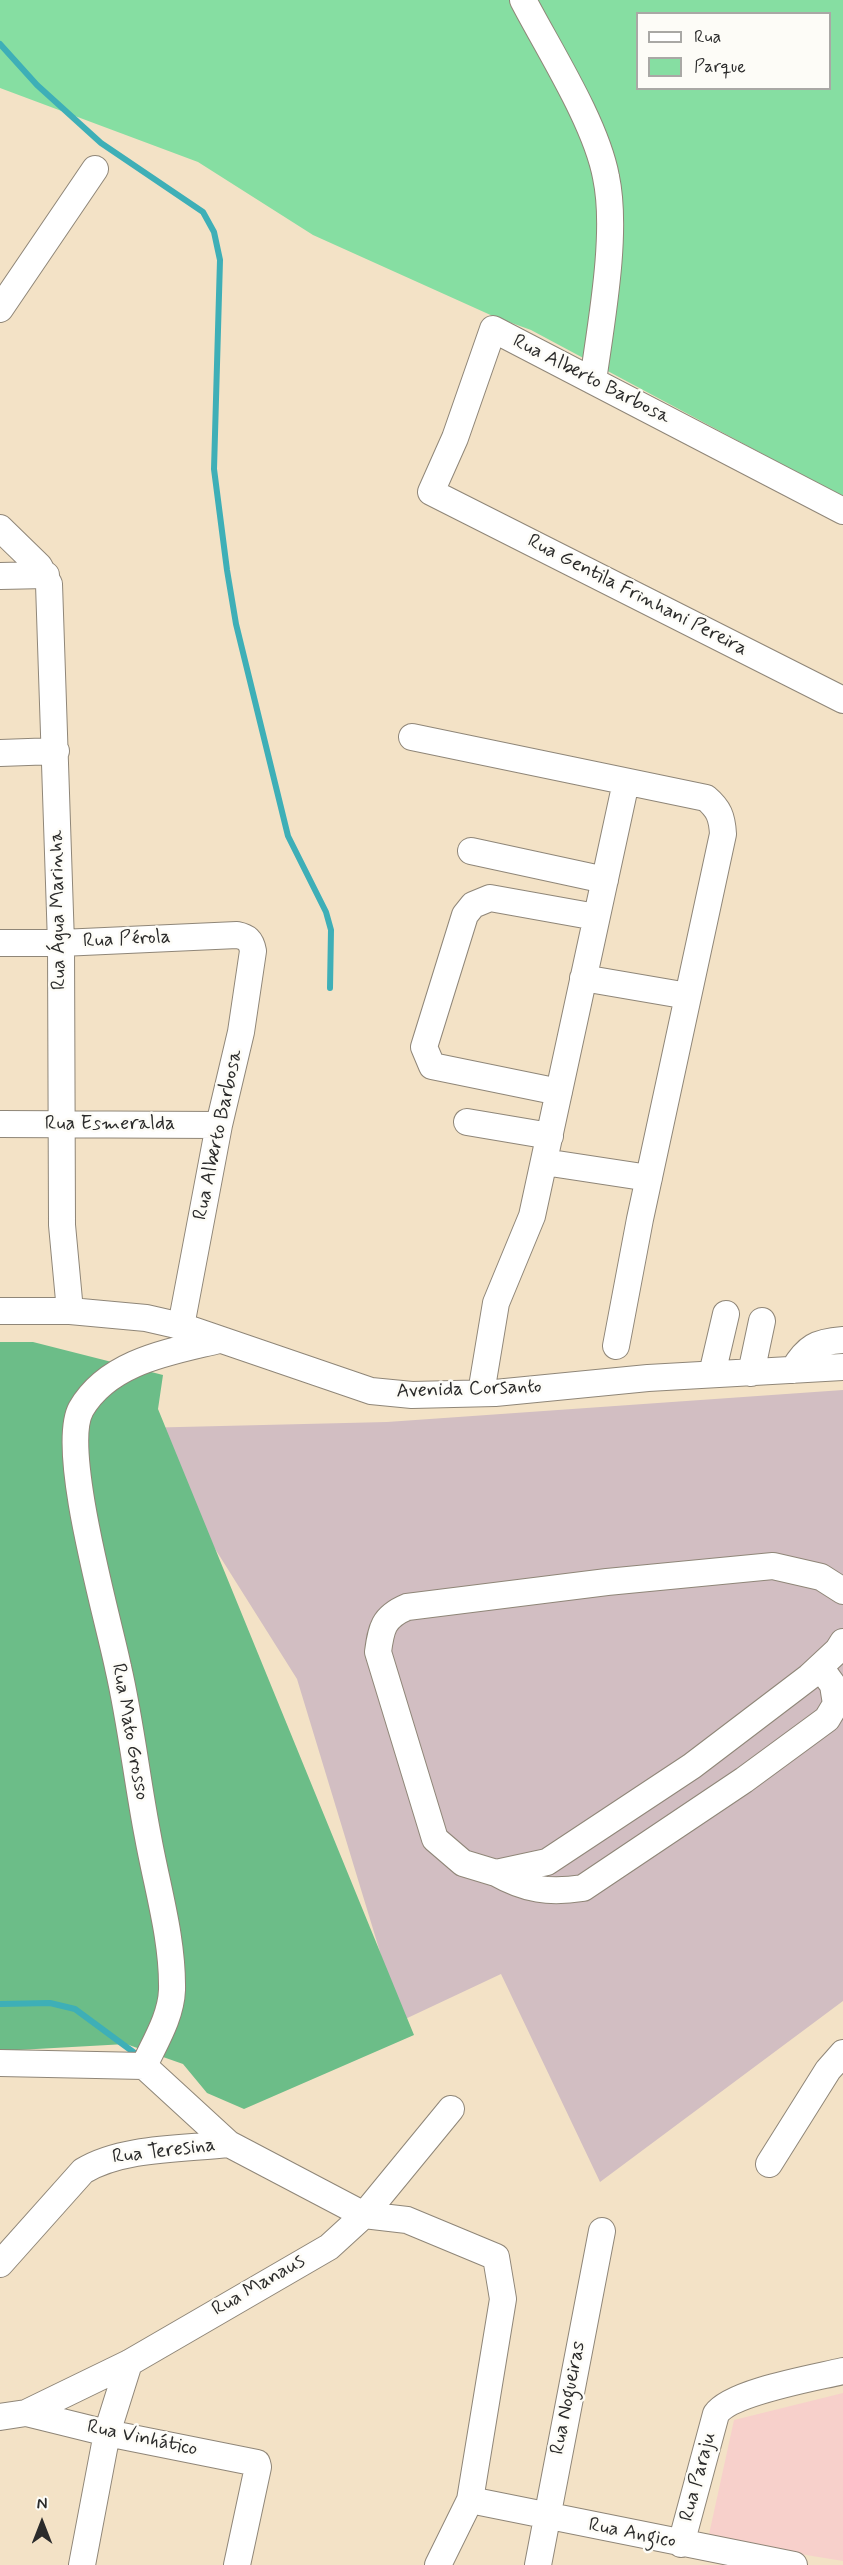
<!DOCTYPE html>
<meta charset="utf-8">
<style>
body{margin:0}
#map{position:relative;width:843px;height:2565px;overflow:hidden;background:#f3e2c6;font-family:Mynerve,sans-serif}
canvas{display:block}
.legend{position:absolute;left:636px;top:12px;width:195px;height:78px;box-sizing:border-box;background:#fdfcf7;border:2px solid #a9a8a5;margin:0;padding:8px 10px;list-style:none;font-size:18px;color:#2b2b2b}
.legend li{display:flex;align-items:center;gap:12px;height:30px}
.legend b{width:30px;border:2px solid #a9a8a5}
.north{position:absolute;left:12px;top:2493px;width:60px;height:60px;-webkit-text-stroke:4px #fdfcf7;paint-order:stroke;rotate:0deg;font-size:16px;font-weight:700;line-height:24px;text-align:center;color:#2b2b2b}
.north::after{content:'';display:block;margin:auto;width:21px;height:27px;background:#2b2b2b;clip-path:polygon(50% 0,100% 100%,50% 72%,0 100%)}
</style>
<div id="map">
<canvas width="843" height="2565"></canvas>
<ul class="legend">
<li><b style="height:8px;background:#fff"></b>Rua</li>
<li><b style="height:16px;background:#86dea2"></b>Parque</li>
</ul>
<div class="north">N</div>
</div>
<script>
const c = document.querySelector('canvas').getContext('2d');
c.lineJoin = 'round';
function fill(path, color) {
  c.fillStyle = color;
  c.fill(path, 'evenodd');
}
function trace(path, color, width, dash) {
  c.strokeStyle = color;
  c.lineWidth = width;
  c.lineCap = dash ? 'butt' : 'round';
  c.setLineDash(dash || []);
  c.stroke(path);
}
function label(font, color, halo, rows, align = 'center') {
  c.font = font + ' Mynerve,sans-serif';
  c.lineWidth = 5;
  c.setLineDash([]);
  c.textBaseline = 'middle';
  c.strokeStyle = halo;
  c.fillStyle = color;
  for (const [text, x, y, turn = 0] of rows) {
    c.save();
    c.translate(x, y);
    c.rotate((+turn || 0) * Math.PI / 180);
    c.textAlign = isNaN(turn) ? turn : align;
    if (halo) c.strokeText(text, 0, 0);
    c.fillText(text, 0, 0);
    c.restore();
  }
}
fill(new Path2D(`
 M 843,2393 L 843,2561 L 708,2539 L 734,2420 Z`), '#f7d0cb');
fill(new Path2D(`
 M 843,1390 L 843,2001 L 600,2182 L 501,1974 L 401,2021 L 297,1679 L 139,1428 L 387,1422 Z`), '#d2bec2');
fill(new Path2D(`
 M 0,0 L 843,0 L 843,497 L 531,330 L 495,317 L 313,235 L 198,162 L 0,88 ZM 638,14 L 830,14 L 830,88 L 638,88 Z`), '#86dea2');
fill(new Path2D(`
 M 0,1342 L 33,1342 L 163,1375 L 158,1409 L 414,2035 L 244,2109 L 207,2093 L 183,2064 L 126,2044 L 0,2051 Z`), '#6cbd88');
trace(new Path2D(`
 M 0,44 L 37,85 L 101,143 L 203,212 L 214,232 L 220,260 L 214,469 L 227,570 L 236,624 L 288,836 L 326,912 L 331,930 L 330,988
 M 0,2004 L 50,2003 L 75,2009 L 136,2054`), '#3eafb7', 6);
const minor = new Path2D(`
 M 523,0 C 549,50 596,123 606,177 C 618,233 601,323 593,381
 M 0,309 L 95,169
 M 843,511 L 493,329 L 455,438 L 431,492 L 843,700
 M 0,528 L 39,566 L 49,584 L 61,943 L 62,1225 L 70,1311
 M 0,576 L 46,575
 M 412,737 L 706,798 C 719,809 722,817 723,834 L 640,1219 L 616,1346
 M 0,753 L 56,751
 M 471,851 L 605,880
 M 0,943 L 61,943 L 237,935 C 247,937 251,940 253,951 L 241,1032 L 219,1125 L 181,1326
 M 583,978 L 688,996
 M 559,1092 L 432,1066 L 424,1047 L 465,915 L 473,905 L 490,898 L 596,917
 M 467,1122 L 550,1136
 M 0,1124 L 219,1125
 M 544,1162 L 649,1178
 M 0,1311 L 70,1311 L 146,1318 L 181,1326 L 371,1391 L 412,1395 L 495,1393 L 648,1378 L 843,1367
 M 793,1370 C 807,1347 816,1342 843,1340
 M 751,1373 L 762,1321
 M 712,1374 L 726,1314
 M 481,1393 L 496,1303 L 532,1216 L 626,782
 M 843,1591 L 821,1577 L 773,1566 L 607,1582 L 407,1607 C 383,1617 381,1629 378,1652 L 435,1839 L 463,1863 L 496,1873 L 547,1862 L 692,1766 L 809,1677 L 838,1650 L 843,1642
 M 496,1873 C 526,1890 549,1893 583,1888 L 744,1780 L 827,1719 L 836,1704 L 833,1685 L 820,1667
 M 0,2063 L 144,2066
 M 144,2066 C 155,2042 171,2017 172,1990 C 173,1939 157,1887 148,1837 C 137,1781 131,1723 118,1667 C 108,1618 59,1449 81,1409 C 109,1361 170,1352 219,1340
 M 144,2066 L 229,2144 L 364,2215 L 407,2220 L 496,2257 L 503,2299 L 470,2500 L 438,2565
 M 769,2164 L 828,2070 L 843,2053
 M 0,2264 L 83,2171 C 122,2147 184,2149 229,2144
 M 26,2413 L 107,2433 L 257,2463 L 258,2467 L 237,2565
 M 0,2417 L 26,2413 L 129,2363 L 329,2247 L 364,2215 L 451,2109
 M 470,2500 L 794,2565
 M 681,2544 L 716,2414 C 731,2392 814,2378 843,2371
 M 82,2565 L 107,2433 L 129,2363
 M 538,2565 L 602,2231`);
trace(minor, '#8f8678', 28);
trace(minor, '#fff', 26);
label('20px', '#2b2b2b', '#fdfcf7', [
 ["Rua Alberto Barbosa",591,380,27],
 ["Rua Gentila Frinhani Pereira",637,596,27],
 ["Rua Água Marinha",59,910,-91],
 ["Rua Pérola",127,940,-3],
 ["Rua Esmeralda",110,1125],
 ["Rua Alberto Barbosa",219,1135,-78],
 ["Avenida Corsanto",469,1390,-2],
 ["Rua Mato Grosso",129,1732,80],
 ["Rua Teresina",164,2152,-7],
 ["Rua Manaus",259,2286,-30],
 ["Rua Nogueiras",569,2398,-79],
 ["Rua Vinhático",142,2439,12],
 ["Rua Paraju",699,2477,-75],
 ["Rua Angico",632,2534,11]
]);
</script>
